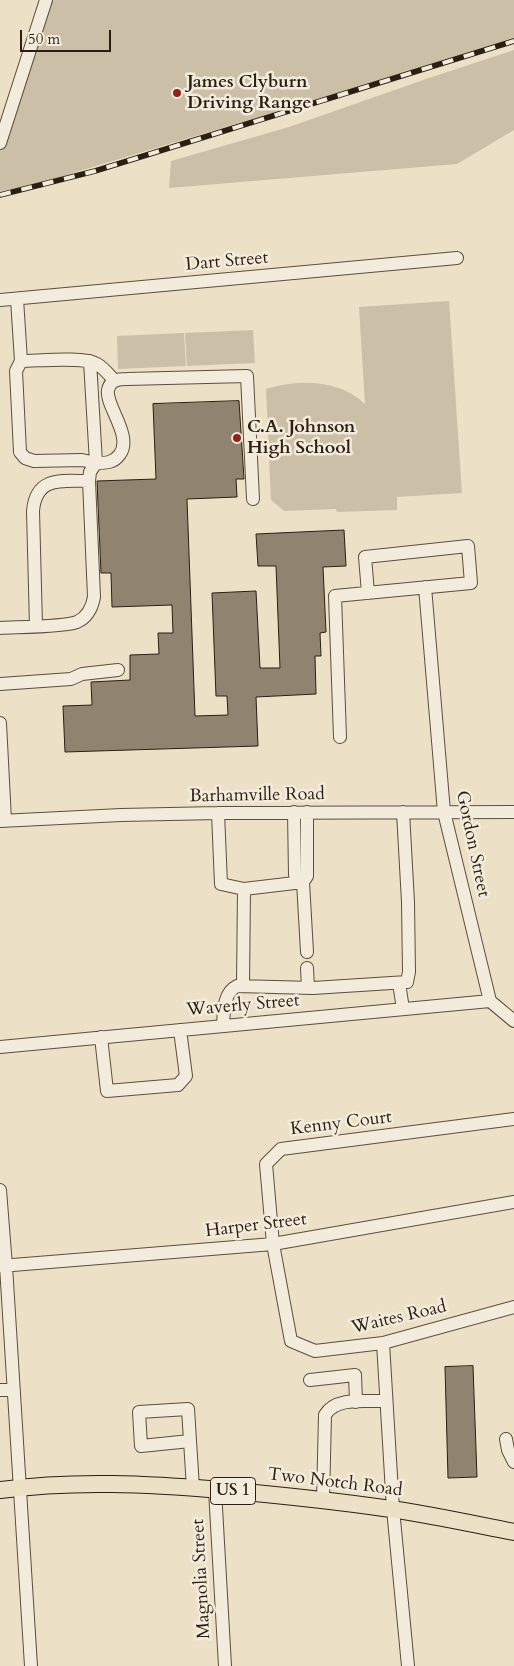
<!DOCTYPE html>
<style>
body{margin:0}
#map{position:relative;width:514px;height:1666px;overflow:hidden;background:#ece0c7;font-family:Cardo,serif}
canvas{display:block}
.scale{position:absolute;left:20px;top:30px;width:91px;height:22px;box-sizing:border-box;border:2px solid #2c1e11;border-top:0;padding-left:6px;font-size:15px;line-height:18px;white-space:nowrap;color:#2c1e11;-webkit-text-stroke:4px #f3ebdb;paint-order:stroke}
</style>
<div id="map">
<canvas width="514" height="1666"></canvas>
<div class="scale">50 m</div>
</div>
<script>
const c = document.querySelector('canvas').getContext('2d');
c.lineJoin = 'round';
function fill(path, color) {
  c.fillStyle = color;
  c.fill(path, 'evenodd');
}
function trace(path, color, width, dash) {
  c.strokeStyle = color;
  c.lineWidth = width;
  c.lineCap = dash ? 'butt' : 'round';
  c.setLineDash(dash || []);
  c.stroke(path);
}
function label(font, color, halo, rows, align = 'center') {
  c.font = font + ' Cardo,serif';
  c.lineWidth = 5;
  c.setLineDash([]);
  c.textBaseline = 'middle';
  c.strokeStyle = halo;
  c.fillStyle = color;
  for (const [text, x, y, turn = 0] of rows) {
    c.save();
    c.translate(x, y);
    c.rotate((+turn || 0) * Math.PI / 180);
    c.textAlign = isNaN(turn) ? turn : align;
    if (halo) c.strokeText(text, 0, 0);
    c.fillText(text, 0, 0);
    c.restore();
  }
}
fill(new Path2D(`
 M 46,0 L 514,0 L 514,40 L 0,195 L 0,143 Z
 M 514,50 L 514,130 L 457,164 L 169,188 L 171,161 L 289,127 L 429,78 Z
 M 449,301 L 462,493 L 397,497 L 397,510 L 337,512 L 336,509 L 284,511 L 271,500 L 266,389 C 298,379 339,379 365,404 L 359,307 Z
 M 253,330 L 255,363 L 187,366 L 185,333 Z
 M 184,333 L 186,366 L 118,369 L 117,336 Z`), '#cbbfa8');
const building = new Path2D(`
 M 239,401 L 244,479 L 236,479 L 237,497 L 187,499 L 195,716 L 228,715 L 227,696 L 216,696 L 212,593 L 256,591 L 260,668 L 280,668 L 276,566 L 258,566 L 256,534 L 344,530 L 346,566 L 323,567 L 326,632 L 320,633 L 321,656 L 315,656 L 316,694 L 256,697 L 258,746 L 65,752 L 63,706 L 92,705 L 91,682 L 130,680 L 130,655 L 159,654 L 158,633 L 173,633 L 172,605 L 112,607 L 111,573 L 101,573 L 97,481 L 156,479 L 153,404 Z
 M 473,1366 L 477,1477 L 448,1478 L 445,1367 Z`);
fill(building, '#908370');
trace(building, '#2c1e11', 1);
const minor = new Path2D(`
 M 0,143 L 46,0
 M 0,300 L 457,258
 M 21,361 C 39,361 83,356 97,364 C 104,368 109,375 115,381
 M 90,361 L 96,463 C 106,463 114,463 120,454 C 133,436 105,405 108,390 C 110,380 118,379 127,379 L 247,376 L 253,499
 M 425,587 L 444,812 L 490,1001 L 514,1021
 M 36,626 L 33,511 C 36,476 62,481 89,481
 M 0,628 C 16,627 65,627 77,622 C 88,617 92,608 94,597 L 89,481 L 90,472 L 96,463 L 82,460 L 34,461 L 25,458 L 20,452 L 16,371 L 21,361 L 17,299
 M 0,684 L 71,679 L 82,674 L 118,670
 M 0,723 L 5,820
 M 340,737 L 335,596 L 471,583 L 468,546 L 365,557 L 368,593
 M 294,812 L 295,875 L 303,882 L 307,876 L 307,812
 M 218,813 L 221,884 L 244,889 L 243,985
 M 0,821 L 121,815 L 218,813 L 514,812
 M 244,889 L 303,882 L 307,952
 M 307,968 L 308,988
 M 399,983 L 403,1009
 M 223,1025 C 224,1012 223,993 237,986 L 313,988 L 407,982 L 409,972 L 408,902 L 403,812
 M 101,1037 L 107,1091 L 178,1085 L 186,1076 L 180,1030
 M 0,1047 L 490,1001
 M 514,1119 L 281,1149 L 266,1164 L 273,1244 L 291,1341 L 315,1351 L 383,1343 L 514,1307
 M 0,1190 L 6,1266 L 31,1666
 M 0,1266 L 273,1244 L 514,1202
 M 383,1343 L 393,1509 L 408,1666
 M 310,1380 L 355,1375 L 356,1402
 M 0,1390 L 14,1390
 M 506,1439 L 508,1450 L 514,1462
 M 190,1441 L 141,1446 L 139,1412 L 188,1409 L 193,1488
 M 215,1490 L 225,1666
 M 323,1500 L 325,1415 C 336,1396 368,1402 386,1401`);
const major = new Path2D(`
 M 0,1490 C 74,1480 149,1484 222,1490 C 279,1495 335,1501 391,1509 C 432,1515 473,1524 514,1532`);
trace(minor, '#5c4e3e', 14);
trace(major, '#2c1e11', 18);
trace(minor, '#f3ebdb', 12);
trace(major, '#ece0c7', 16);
const rail = new Path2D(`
 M 0,195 L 95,171 L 514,41`);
trace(rail, '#2c1e11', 5.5);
trace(rail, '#f3ebdb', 4, [11]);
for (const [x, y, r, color] of [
 [177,93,5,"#8f2418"],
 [237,438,5,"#8f2418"]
]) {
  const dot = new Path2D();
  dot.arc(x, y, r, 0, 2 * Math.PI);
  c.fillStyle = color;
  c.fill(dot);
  trace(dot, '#f3ebdb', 2);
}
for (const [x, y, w] of [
 [233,1491,45]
]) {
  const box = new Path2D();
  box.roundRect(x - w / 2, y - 13.5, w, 27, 4);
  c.fillStyle = '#f3ebdb';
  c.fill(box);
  trace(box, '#2c1e11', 1);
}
label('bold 16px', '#2c1e11', null, [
 ["US 1",233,1491]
]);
label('bold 18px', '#2c1e11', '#f3ebdb', [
 ["James Clyburn",187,83],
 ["Driving Range",187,104],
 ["C.A. Johnson",247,428],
 ["High School",247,449]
], 'left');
label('18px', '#2c1e11', '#f3ebdb', [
 ["Dart Street",227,262,-5],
 ["Barhamville Road",257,796,-1],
 ["Gordon Street",472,844,78],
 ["Waverly Street",243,1006,-5],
 ["Kenny Court",341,1124,-7],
 ["Harper Street",256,1226,-7],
 ["Waites Road",399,1318,-13],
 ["Two Notch Road",335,1483,7],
 ["Magnolia Street",202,1579,-93]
]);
</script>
